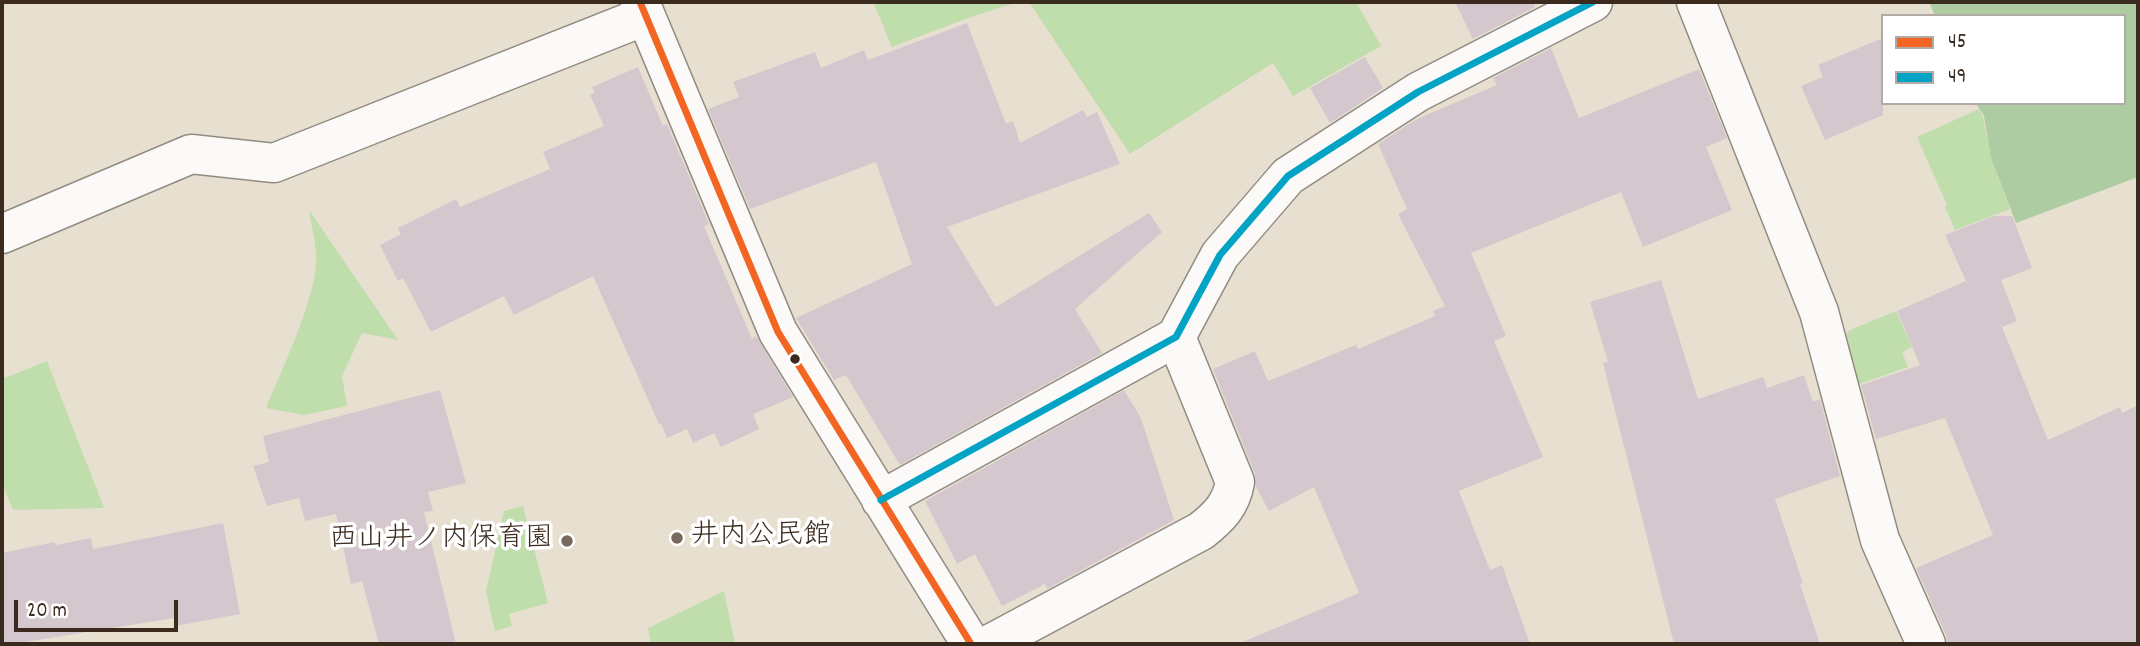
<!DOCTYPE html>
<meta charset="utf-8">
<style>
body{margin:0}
#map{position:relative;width:2140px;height:646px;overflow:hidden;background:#e7e0d1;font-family:Dekko,sans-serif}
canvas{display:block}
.frame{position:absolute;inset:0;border:4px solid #3b2a1e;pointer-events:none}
.legend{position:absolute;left:1881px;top:14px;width:245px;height:91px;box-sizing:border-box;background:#fff;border:2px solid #b1aaa5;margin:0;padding:9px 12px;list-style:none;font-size:21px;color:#3b2a1e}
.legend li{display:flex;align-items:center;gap:14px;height:35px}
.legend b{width:35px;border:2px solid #b1aaa5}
.scale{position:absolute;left:14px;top:600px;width:164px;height:32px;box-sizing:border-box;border:4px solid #3b2a1e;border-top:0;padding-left:9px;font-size:21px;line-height:24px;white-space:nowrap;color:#3b2a1e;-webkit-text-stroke:5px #fff;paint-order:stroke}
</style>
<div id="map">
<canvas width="2140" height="646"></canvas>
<div class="frame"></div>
<ul class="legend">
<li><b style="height:9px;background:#f26522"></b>45</li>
<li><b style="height:9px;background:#03a3c5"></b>49</li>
</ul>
<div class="scale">20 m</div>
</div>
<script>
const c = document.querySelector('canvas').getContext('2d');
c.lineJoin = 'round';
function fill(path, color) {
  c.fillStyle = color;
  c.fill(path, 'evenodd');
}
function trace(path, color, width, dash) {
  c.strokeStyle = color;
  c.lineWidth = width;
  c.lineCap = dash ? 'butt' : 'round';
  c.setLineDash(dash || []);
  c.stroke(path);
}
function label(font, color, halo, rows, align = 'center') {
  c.font = font + ' Dekko,"Klee One",sans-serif';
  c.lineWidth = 7;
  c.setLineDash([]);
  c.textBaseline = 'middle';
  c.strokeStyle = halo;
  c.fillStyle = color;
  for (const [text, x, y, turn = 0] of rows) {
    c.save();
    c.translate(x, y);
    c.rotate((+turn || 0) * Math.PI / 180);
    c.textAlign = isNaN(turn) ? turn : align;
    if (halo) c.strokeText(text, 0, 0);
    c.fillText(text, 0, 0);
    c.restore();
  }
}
fill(new Path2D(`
 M 873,2 L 1018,2 L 968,18 L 892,47 Z
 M 1029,2 L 1356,2 L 1381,46 L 1293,96 L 1273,63 L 1130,154 Z
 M 1979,109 L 1983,117 L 1991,158 L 2010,209 L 1955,230 L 1945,207 L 1947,205 L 1917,137 Z
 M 309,210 L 398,340 L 362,333 L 342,376 L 347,406 L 304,415 L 266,408 C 282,368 319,294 316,253 C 315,239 311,224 309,210 Z
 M 1896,311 L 1912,347 L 1902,352 L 1908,367 L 1848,388 L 1840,352 L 1848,331 Z
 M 47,361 L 104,508 L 13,510 L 2,483 L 2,379 Z
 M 523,506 L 548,603 L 509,614 L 512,626 L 495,631 L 486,591 L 504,511 Z
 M 724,591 L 735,644 L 651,644 L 648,628 Z`), '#c0ddac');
fill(new Path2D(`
 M 1929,2 L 2138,2 L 2138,177 L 2016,223 L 1991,158 L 1984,116 L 1976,103 L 2124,103 L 2124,16 L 1935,16 Z`), '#aecca1');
fill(new Path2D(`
 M 1455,2 L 1533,2 L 1535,7 L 1473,39 Z
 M 967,23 L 1006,124 L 1013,121 L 1020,143 L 1083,110 L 1087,117 L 1097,112 L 1120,164 L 947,227 L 996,307 L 1149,213 L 1162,232 L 1075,309 L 1102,353 L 900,465 L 846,375 L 834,380 L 796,318 L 912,264 L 876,162 L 750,209 L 708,109 L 739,97 L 733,82 L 815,52 L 821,68 L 864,50 L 868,60 Z
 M 1883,38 L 1883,115 L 1825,140 L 1801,86 L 1823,77 L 1818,65 Z
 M 1551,48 L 1579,118 L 1699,69 L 1727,138 L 1706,147 L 1732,210 L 1643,247 L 1621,192 L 1471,253 L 1506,336 L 1494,341 L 1543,457 L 1459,491 L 1490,570 L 1502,565 L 1530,644 L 1238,644 L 1359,593 L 1314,487 L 1269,511 L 1256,487 L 1255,474 L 1213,369 L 1255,351 L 1268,381 L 1356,345 L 1358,349 L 1435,316 L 1433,311 L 1445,306 L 1398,214 L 1407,209 L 1378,144 L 1417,119 L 1497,85 L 1493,78 Z
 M 1365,57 L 1383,88 L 1330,123 L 1310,88 Z
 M 638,67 L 663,126 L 667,124 L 709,224 L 704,226 L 752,339 L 756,336 L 793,397 L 753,414 L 759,429 L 721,447 L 714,433 L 693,443 L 687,429 L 667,438 L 661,423 L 659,424 L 593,276 L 514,315 L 504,296 L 431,332 L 403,278 L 398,281 L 380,245 L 401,234 L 398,228 L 456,199 L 460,207 L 550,169 L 543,152 L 604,126 L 590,95 L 595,93 L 592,87 Z
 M 1994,216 L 2012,216 L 2032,268 L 2001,280 L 2017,321 L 2002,327 L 2048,440 L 2120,407 L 2122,413 L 2138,405 L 2138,644 L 1948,644 L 1946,635 L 1916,568 L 1993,535 L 1945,418 L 1876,439 L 1861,385 L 1920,365 L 1897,311 L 1966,281 L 1945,235 Z
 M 1661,280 L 1698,399 L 1763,377 L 1767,388 L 1804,375 L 1813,402 L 1820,399 L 1840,476 L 1775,499 L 1803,583 L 1800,584 L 1820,644 L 1674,644 L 1603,363 L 1608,362 L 1590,302 Z
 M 440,390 L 466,483 L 428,492 L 433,511 L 424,512 L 456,644 L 379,644 L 362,581 L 351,584 L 336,514 L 305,521 L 299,498 L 267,506 L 253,466 L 269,462 L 263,436 Z
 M 1124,390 L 1141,418 L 1174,520 L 1047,589 L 1045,584 L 1002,606 L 975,554 L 957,564 L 925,501 Z
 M 223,523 L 240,614 L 176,626 L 175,618 L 12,644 L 2,644 L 2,553 L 55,542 L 56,545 L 91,538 L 93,549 Z`), '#d4c8ce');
const minor = new Path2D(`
 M 640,2 L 778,332 L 971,644
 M 1696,2 L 1819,312 L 1880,540 L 1926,644
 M 2,234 L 191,154 L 274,163 L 645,16
 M 881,500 L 1176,337 L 1220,255 L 1288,176 L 1418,92 L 1593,2
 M 990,644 L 1201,531 C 1219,517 1231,505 1235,482 L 1176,337`);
trace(minor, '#928b82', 41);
trace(minor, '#fbfaf8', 38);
trace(new Path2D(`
 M 640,2 L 778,332 L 971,644`), '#f26522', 7);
trace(new Path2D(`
 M 881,500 L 1176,337 L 1220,255 L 1288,176 L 1418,92 L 1593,2`), '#03a3c5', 7);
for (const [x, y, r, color] of [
 [795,359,6,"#3b2a1e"],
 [677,538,7,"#776a5d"],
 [567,541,7,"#776a5d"]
]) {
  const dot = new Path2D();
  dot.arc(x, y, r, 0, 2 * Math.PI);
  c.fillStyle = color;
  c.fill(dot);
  trace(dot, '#fff', 2.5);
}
label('28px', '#3b2a1e', '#fff', [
 ["井内公民館",691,538],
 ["西山井ノ内保育園",553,541,"right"]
], 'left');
</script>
